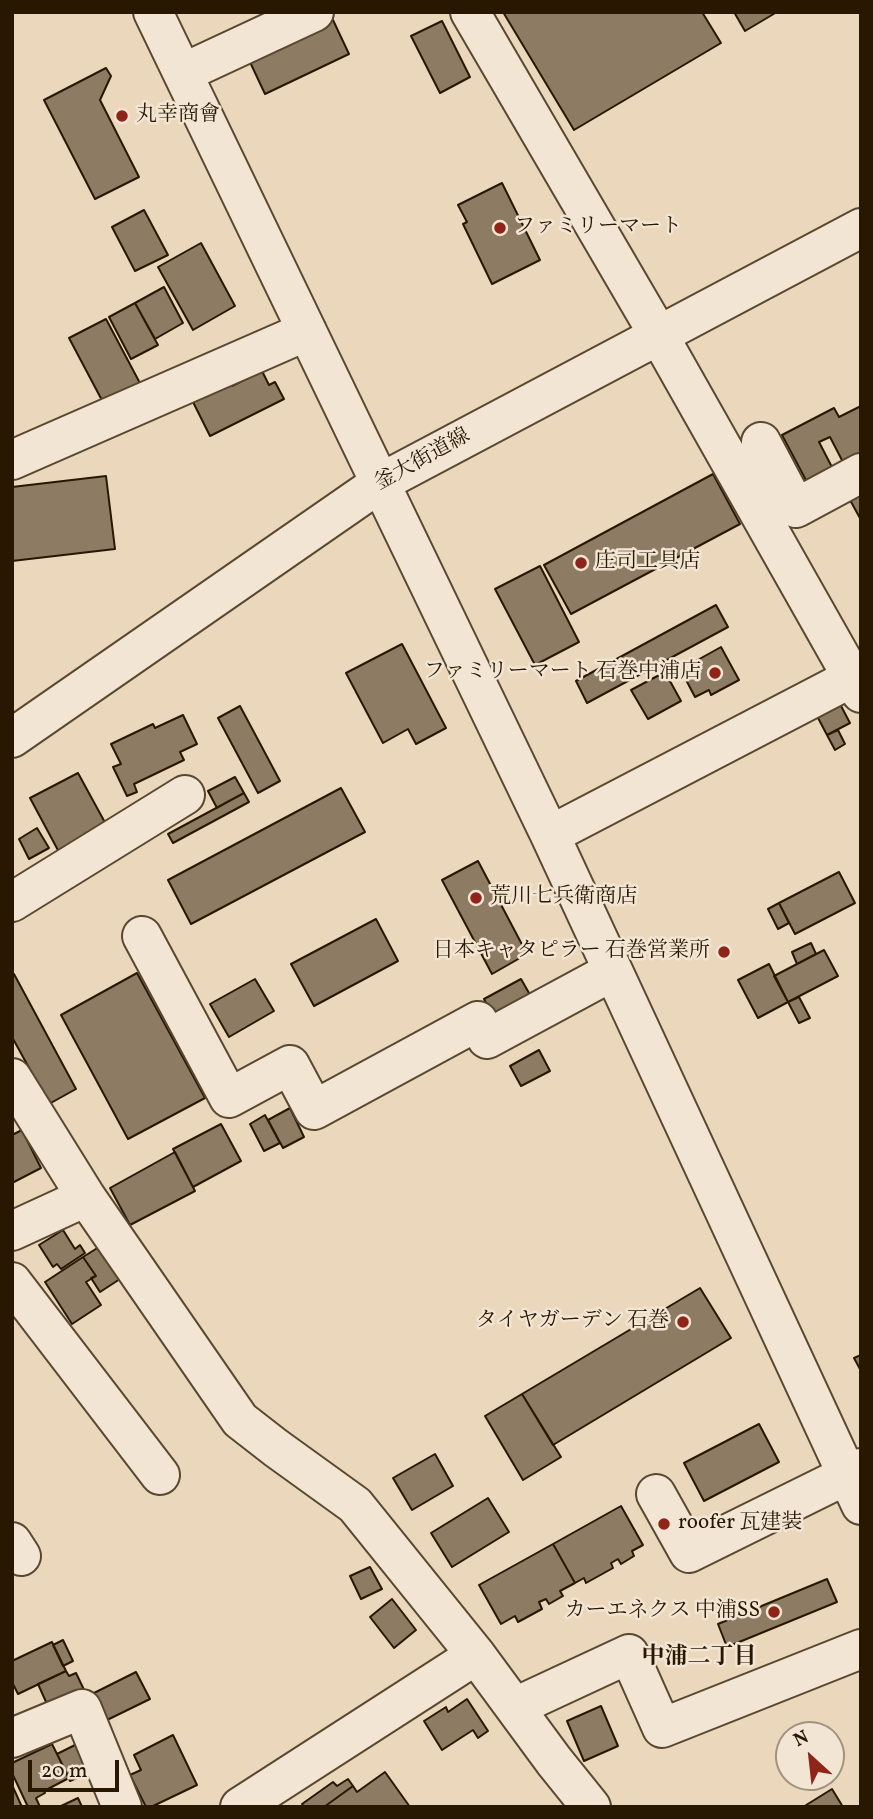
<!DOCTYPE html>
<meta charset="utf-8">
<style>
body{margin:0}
#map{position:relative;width:873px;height:1819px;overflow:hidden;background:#ebd7bc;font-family:Vollkorn,serif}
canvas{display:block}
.frame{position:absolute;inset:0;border:14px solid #281802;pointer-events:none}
.north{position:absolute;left:775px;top:1721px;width:70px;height:70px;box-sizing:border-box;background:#f2e5d3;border:2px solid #a1937f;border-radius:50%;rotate:333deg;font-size:19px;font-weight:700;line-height:28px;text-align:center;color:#281802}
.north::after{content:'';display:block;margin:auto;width:24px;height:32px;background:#8f2418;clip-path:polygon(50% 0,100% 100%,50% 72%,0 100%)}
.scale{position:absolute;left:28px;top:1760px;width:91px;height:32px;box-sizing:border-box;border:4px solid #281802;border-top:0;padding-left:9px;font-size:21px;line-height:24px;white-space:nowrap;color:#281802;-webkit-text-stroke:5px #f2e5d3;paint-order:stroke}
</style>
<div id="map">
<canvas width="873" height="1819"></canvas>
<div class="frame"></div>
<div class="north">N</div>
<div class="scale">20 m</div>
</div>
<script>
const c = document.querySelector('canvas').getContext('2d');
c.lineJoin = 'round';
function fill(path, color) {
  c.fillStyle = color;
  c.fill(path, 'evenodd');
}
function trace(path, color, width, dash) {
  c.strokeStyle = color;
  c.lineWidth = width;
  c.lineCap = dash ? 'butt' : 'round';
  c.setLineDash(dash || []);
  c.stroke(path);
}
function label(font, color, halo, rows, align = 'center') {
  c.font = font + ' Vollkorn,"Noto Serif JP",serif';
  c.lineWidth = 5;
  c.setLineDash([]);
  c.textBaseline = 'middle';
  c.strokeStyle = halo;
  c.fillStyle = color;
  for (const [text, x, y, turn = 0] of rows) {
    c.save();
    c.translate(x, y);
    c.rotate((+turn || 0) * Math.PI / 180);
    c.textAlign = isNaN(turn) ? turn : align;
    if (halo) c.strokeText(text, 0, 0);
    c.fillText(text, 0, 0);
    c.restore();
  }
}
const building = new Path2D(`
 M 503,12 L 702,12 L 721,43 L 574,130 Z
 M 734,12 L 777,12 L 745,31 Z
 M 333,20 L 349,54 L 265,94 L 249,60 Z
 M 442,21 L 470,77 L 440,93 L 411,36 Z
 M 106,68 L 111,76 L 100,100 L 139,177 L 95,199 L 44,100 Z
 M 502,183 L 540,260 L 492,284 L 463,224 L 467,222 L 458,205 Z
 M 144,210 L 168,255 L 135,271 L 112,227 Z
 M 201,243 L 235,306 L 193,330 L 158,267 Z
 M 164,287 L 183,323 L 155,339 L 135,303 Z
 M 135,303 L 158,345 L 131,359 L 109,317 Z
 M 106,319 L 142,387 L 105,406 L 69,338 Z
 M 262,371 L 269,385 L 275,382 L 284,399 L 210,436 L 190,396 L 230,381 L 232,386 Z
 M 861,406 L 861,458 L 845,466 L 830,437 L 819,442 L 834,471 L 808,484 L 782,435 L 834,408 L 839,417 Z
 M 713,474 L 740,524 L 571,614 L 544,565 Z
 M 106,476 L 115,549 L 12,561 L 12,487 Z
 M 861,494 L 861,520 L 850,500 Z
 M 540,566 L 579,642 L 535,665 L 495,589 Z
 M 716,605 L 728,627 L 587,703 L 576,681 Z
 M 402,644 L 446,728 L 416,744 L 408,729 L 383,743 L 346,673 Z
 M 721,647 L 739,680 L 711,695 L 709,690 L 695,697 L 685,678 L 698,671 L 694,662 Z
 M 665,672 L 681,701 L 648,719 L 631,690 Z
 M 840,704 L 850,723 L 827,735 L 817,716 Z
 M 240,706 L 280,781 L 258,793 L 218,718 Z
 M 183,715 L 197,744 L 180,752 L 184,760 L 134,784 L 137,792 L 127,796 L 113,767 L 121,764 L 111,744 L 153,724 L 155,728 Z
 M 838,730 L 845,744 L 835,750 L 827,735 Z
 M 78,773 L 108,828 L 60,854 L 30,798 Z
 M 235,777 L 244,793 L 217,808 L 208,791 Z
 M 341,788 L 365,832 L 191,924 L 168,880 Z
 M 244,793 L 249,802 L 173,843 L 168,834 Z
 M 37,828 L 49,848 L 29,859 L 19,839 Z
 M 478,861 L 527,954 L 492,974 L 442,880 Z
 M 839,872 L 855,903 L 795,934 L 779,903 Z
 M 779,903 L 789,923 L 778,929 L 768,909 Z
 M 376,919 L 398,961 L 314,1006 L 291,964 Z
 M 811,943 L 816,954 L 797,964 L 792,952 Z
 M 824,950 L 838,976 L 788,1002 L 774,976 Z
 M 769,964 L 788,1002 L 758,1018 L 738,980 Z
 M 137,973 L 205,1098 L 128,1139 L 61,1015 Z
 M 14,974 L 76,1089 L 49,1104 L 12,1037 L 12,975 Z
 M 255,979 L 274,1011 L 229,1037 L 210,1004 Z
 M 521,979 L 533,1000 L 495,1020 L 484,999 Z
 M 799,997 L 810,1018 L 799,1023 L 788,1002 Z
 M 539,1050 L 550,1071 L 521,1086 L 510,1066 Z
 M 290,1108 L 304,1137 L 283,1148 L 268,1120 Z
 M 265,1115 L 280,1143 L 264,1151 L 250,1124 Z
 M 221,1124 L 241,1161 L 193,1187 L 173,1149 Z
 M 22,1130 L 41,1168 L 12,1183 L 12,1135 Z
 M 175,1152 L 195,1191 L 130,1225 L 110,1188 Z
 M 63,1230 L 75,1249 L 80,1245 L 85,1253 L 61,1269 L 57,1264 L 53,1267 L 39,1245 Z
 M 99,1247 L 120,1279 L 100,1292 L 91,1278 L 96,1276 L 83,1257 Z
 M 83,1257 L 96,1276 L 86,1282 L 101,1305 L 72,1324 L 45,1282 Z
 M 700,1288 L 731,1338 L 553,1445 L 522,1394 Z
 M 861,1355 L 861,1371 L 854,1358 Z
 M 522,1394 L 561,1457 L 523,1480 L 485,1416 Z
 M 759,1424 L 779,1462 L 704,1501 L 684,1463 Z
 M 435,1454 L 453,1486 L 412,1510 L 393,1478 Z
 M 488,1498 L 509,1532 L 452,1567 L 431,1533 Z
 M 621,1506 L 643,1545 L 632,1551 L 634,1556 L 621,1564 L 618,1559 L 611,1563 L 613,1568 L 586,1583 L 584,1578 L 575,1583 L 553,1544 Z
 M 553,1544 L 575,1583 L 560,1591 L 563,1596 L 549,1604 L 546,1599 L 539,1602 L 542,1609 L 518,1622 L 515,1616 L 501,1624 L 479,1585 Z
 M 370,1567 L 382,1589 L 361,1599 L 350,1576 Z
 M 827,1579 L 837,1602 L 727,1647 L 718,1624 Z
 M 392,1599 L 416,1630 L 394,1648 L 370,1617 Z
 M 63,1640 L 73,1661 L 63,1666 L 53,1645 Z
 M 52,1642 L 66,1671 L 18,1694 L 12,1682 L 12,1661 Z
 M 66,1671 L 69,1676 L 76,1673 L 87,1696 L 51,1713 L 38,1684 Z
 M 136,1672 L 150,1699 L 105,1721 L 92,1694 Z
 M 467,1699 L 488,1731 L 478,1738 L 473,1730 L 442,1750 L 424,1721 L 446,1707 L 448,1712 Z
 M 601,1706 L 618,1746 L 584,1761 L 567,1721 Z
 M 173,1735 L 197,1785 L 151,1807 L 146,1807 L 130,1775 L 141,1770 L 134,1755 Z
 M 52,1744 L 69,1778 L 44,1791 L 45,1793 L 36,1798 L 40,1807 L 28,1807 L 12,1773 L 12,1763 Z
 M 77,1744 L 90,1772 L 70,1781 L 57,1754 Z
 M 385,1772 L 410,1807 L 324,1807 L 353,1786 L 357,1792 Z
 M 348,1779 L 353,1786 L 324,1807 L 304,1807 L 302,1804 L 333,1782 L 337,1786 Z
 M 12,1785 L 22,1807 L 12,1807 Z
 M 832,1789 L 843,1807 L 803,1807 Z
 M 78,1798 L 82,1807 L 59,1807 Z`);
fill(building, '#8d7b63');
trace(building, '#281802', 2);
const minor = new Path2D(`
 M 153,12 L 550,835 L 861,1505
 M 470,12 L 658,334 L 861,693
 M 183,73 L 314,12
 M 761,442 L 796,508 L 861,473
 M 12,460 L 307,331
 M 12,738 L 380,483 L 861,228
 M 550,835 L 861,673
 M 12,902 L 185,795
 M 142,936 L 229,1098 L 290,1065 L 314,1110 L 478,1021 L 487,1039 L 613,971
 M 12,1078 L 86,1197 L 240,1420 L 276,1448 L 355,1505 L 476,1655 L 554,1761 L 591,1807
 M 12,1231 L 86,1197
 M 12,1282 L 160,1475
 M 656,1494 L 689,1553 L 861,1468
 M 12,1542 L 21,1556
 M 515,1707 L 629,1654 L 662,1728 L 861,1649
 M 12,1738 L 82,1709 L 122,1807
 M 240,1807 L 476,1655`);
trace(minor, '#594830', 42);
trace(minor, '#f2e5d3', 38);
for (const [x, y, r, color] of [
 [122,116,7,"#8f2418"],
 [500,228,7,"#8f2418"],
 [581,563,7,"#8f2418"],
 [715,673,7,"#8f2418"],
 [476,898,7,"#8f2418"],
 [724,952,7,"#8f2418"],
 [683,1322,7,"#8f2418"],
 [664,1524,7,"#8f2418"],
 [774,1612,7,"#8f2418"]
]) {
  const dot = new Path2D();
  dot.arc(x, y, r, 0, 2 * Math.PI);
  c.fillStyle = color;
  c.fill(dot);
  trace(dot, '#f2e5d3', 2.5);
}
label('21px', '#281802', '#f2e5d3', [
 ["丸幸商會",136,116],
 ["ファミリーマート",514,228],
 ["庄司工具店",595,563],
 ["ファミリーマート 石巻中浦店",701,673,"right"],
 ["荒川七兵衛商店",490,898],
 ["日本キャタピラー 石巻営業所",710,952,"right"],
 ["タイヤガーデン 石巻",669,1322,"right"],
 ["roofer 瓦建装",678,1524],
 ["カーエネクス 中浦SS",760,1612,"right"]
], 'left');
label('21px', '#281802', '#f2e5d3', [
 ["釜大街道線",423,461,-29]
]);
label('bold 23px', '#281802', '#f2e5d3', [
 ["中浦二丁目",699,1659]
]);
</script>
